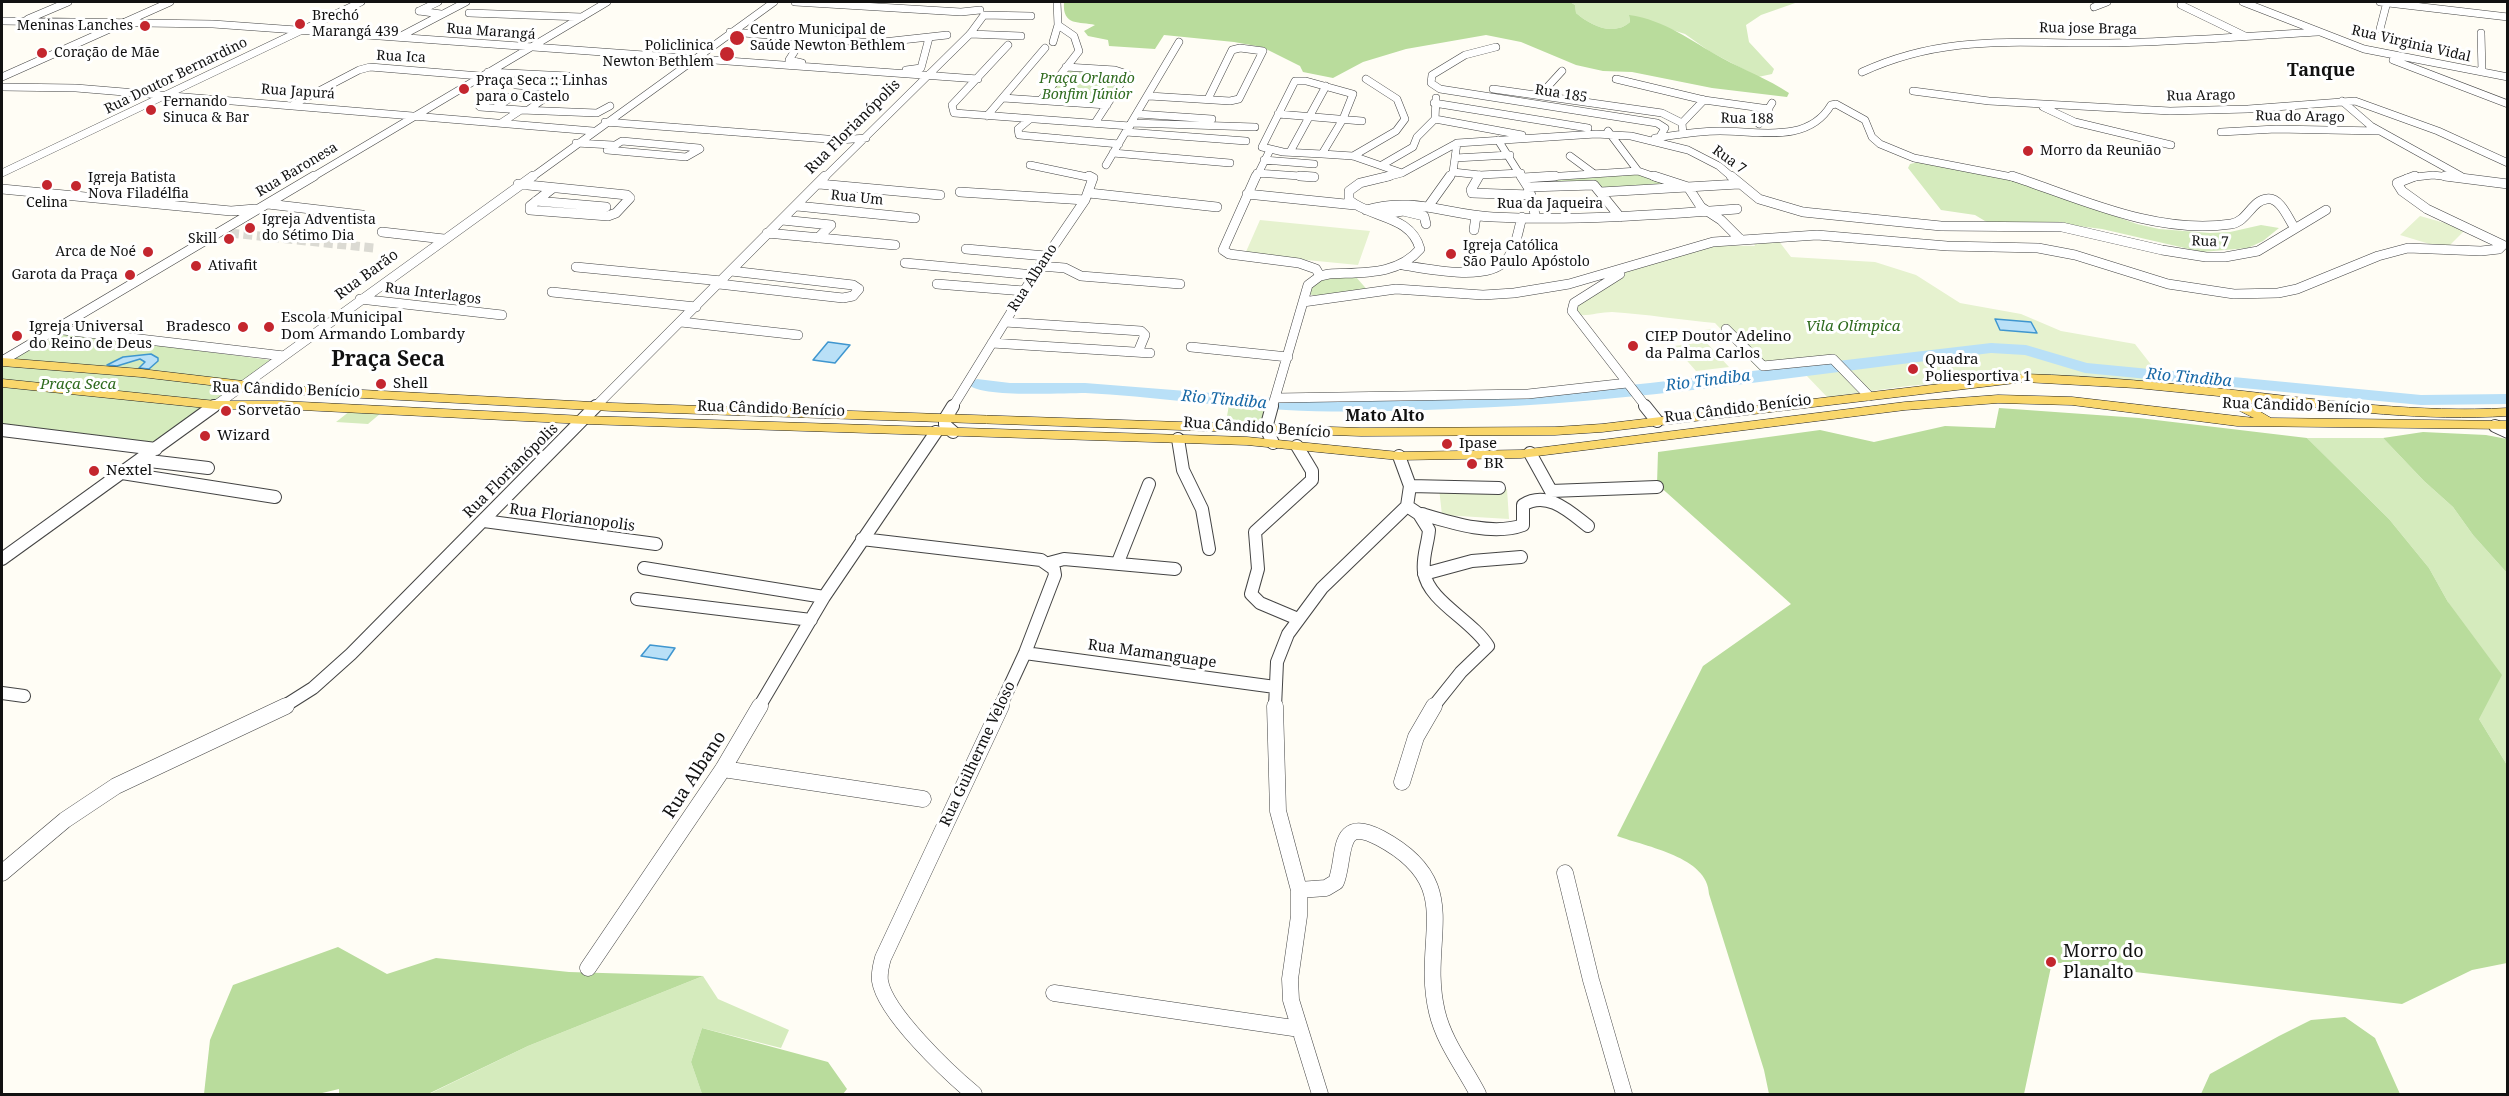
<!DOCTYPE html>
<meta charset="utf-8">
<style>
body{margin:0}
#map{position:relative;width:2509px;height:1096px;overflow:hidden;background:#fffdf5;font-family:"Noto Serif",serif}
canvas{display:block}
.frame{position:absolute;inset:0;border:3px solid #111;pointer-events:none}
</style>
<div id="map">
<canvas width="2509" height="1096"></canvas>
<div class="frame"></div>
</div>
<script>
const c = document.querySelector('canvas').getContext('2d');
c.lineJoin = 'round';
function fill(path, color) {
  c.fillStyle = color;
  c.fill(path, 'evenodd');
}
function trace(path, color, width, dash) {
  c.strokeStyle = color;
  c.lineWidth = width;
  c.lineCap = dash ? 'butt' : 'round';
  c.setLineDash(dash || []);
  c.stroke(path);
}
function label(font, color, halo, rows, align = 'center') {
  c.font = font + ' "Noto Serif",serif';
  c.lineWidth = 6;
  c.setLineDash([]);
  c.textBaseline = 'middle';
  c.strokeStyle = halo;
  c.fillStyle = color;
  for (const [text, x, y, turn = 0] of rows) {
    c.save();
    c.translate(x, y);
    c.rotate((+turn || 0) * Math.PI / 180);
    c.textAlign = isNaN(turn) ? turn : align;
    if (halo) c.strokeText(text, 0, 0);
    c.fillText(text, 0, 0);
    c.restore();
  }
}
fill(new Path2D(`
 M 1570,2 L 1798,2 L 1761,15 L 1746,25 L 1749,42 L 1774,69 L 1772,74 L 1758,77 L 1709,51 L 1685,34 L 1629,16 L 1630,22 C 1613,37 1590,25 1576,13 L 1575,5 Z
 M 1070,68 L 1130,73 L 1107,105 L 1044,100 Z
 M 1918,162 L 2014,180 L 2137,224 L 2159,229 L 2210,233 L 2230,232 L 2261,225 L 2279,228 L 2263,241 L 2248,248 L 2202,252 L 2102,229 L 2062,224 L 1990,224 L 1975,215 L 1941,210 L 1908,168 L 1910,164 Z
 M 1639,170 L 1686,183 L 1601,192 L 1595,184 L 1531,187 L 1525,177 Z
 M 1320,276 L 1356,277 L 1370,293 L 1319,297 L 1309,294 L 1309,284 Z
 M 56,332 L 270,360 L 159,445 L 2,426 L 2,365 Z
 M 1229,405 L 1266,408 L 1260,425 L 1230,423 L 1231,416 L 1227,416 Z
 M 350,411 L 381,413 L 368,424 L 336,422 Z
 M 2307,438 L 2383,438 L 2424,481 L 2453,507 L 2473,535 L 2507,573 L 2507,765 L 2479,719 L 2448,602 L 2429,568 L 2389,519 Z
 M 703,976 L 718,999 L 789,1030 L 781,1048 L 702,1028 L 691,1062 L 702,1094 L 429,1094 L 528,1046 Z`), '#d5ebbd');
fill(new Path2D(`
 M 1064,2 L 1570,2 L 1575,5 L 1576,13 C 1590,25 1613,37 1630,22 L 1629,15 C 1665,20 1691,41 1722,58 C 1744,70 1768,79 1789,93 L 1787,97 L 1712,88 L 1632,72 L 1603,71 L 1576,65 L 1521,42 L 1486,35 L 1406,49 L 1363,62 L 1333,78 L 1303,72 L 1300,66 L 1262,47 L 1234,42 L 1164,35 L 1155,49 L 1109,46 L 1108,40 L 1088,36 L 1084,31 L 1095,25 C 1080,21 1062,27 1064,2 Z
 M 1999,408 L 2139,418 L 2307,438 L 2389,519 L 2429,568 L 2448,602 L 2502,675 L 2479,719 L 2507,765 L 2507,963 L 2472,970 L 2402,1004 L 2052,962 L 2024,1094 L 1769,1094 L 1764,1070 L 1709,894 C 1708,857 1647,847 1617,836 L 1703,666 L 1791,604 L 1657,484 L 1658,452 L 1820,430 L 1874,442 L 1945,426 L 1995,428 Z
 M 2423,432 L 2486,435 L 2507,439 L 2507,573 L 2473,535 L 2453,507 L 2424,481 L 2383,438 Z
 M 338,947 L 387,974 L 436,958 L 569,972 L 703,976 L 528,1046 L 428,1094 L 339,1094 L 339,1089 L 318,1094 L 204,1094 L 210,1040 L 233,985 Z
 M 2345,1017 L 2375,1038 L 2400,1094 L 2201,1094 L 2210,1074 L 2279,1036 L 2311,1020 Z
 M 702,1028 L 828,1062 L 847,1089 L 843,1094 L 702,1094 L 691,1062 Z`), '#b9dc9c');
fill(new Path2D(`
 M 2420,216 L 2466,229 L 2446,249 L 2400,235 Z
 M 1260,220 L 1370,231 L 1358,265 L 1245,254 Z
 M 1778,240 L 1791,257 L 1875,262 L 1916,275 L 1960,303 L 2021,314 L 2061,331 L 2135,344 L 2167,385 L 2006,377 L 1908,386 L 1827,397 L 1806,375 L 1768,379 L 1715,323 C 1681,320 1646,314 1612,312 C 1601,312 1588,316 1580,315 L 1574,308 L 1634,266 L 1699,245 L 1755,246 L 1753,241 Z
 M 1715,329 L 1724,339 L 1690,342 L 1682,332 Z
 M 1706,342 L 1729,367 L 1696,371 L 1674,346 Z
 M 1439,488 L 1507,489 L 1509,519 L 1442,515 Z`), '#e6f2cf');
const water = new Path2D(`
 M 1995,319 L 2031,322 L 2037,333 L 2000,330 Z
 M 828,342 L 850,345 L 835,363 L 813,360 Z
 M 151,354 L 158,358 L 158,361 L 149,369 L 139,368 L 145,362 L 140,359 L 117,366 L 107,365 L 123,357 Z
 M 650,645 L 675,648 L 667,660 L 641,656 Z`);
fill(water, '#b9e0f7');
trace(water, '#3f96cf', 1.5);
fill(new Path2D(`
 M 1991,343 L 2026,345 L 2087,363 L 2421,395 L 2508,394 L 2508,404 L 2421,405 L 2085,373 L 2025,355 L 1991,353 C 1812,374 1632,403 1451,409 C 1397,411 1340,413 1286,410 C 1218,407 1152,396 1085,393 C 1063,393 979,398 968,384 L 977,379 L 1010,383 L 1085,383 L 1287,399 L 1449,398 L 1530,395 L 1650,383 Z`), '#b9e0f7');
trace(new Path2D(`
 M 230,233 L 374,248`), '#dbdad3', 9, [9, 4.5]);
const minorFar3 = new Path2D(`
 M 795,2 L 961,12 L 980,10
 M 2243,2 L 2364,49 L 2508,77
 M 2380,2 L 2508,17
 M 2181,5 L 2245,36
 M 2094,7 L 2107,2
 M 419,11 L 441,14
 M 419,11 L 438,2
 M 469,13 L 582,17
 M 28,19 L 68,2
 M 2,21 L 213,24 L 978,79
 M 2380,29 L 2387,2
 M 730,32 L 874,43 L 947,35
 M 2481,33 L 2482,72
 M 970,34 L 1021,36
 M 399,37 L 466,2
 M 1053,42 L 1058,25
 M 1008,45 L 952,105 L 954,113 L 1130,126
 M 1496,47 L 1465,55 L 1432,75 L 1431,83 L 1440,89 L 1657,123 L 1665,128 L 1659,138
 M 2393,60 L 2508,104
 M 802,63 L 789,60 L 803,38
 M 1066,67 L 1115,70 L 1127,74 L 1095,123
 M 906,70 L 921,68 L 929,38
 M 488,72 L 568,76
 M 1862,72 C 1946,33 2019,44 2108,43 C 2178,42 2248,36 2318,32
 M 2,77 L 170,2
 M 1616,79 L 1704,100 L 1769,109
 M 1295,81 L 1306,81 L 1353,94 L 1343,119 L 1322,154 L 1283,152 L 1262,147 Z
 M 516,85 L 558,89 L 528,110
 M 2,87 L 76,88 L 593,131
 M 1493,89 L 1662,113 L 1682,123 L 1683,134
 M 1913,91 L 1989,101 L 2170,111 L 2248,109 L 2355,101 L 2438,131 L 2508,163
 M 1540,95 L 1562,71
 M 1149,96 L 1230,101 L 1239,99 L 1263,51 L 1240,48 L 1232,50 L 1208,99
 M 512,97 L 545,99
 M 1003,98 L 1107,105
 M 1041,100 L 1079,51 L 1074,36 L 1058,25 L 1057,2
 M 2342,101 L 2371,126 L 2461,176
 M 1434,103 L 1588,128
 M 294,104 L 359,70 L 370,67 L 480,76
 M 2043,107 L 2075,122 L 2171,145
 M 495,108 L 512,97 L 494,97 L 479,106 L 480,107 L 521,110 L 501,123
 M 521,110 L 597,113 L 610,106
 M 1138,114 L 1212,119
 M 1278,114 L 1362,121
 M 987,116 L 1045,48
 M 1030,119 L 1018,129 L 1019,135 L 1119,144
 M 1435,119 L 1522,135
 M 605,122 L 840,140 L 866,138
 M 1132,123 L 1255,127
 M 1682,123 L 1704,100
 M 1759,124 L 1772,103
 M 1608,131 L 1638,171
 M 1126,132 L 1246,141
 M 2221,132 L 2276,129 L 2379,131
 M 1655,138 C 1676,135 1698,131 1720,131 C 1759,131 1808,144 1831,105 L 1836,104 L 1865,120 L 1872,137 L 1880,144 L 1914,158 L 2017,178
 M 1498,140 L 1522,178
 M 622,141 L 699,148 L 700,149 L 686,157 L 607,150 Z
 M 576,143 L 613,145
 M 1290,152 L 1326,86
 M 1113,153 L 1230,163
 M 1322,154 L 1353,156 L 1402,173
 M 1353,156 L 1396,131 L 1405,119 L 1397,99 L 1366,79
 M 1570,156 L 1593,173
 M 1455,158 L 1510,155
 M 1264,160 L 1314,164
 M 1030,165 L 1092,178
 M 1106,165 L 1179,42
 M 1382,165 L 1413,147 L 1417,137 L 1435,119 L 1436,98
 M 1453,172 L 1480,175 L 1521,173
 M 2,173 L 361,2
 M 1257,173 L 1314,177
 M 311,178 L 607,2
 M 531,178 L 774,2
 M 824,178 L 970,34 L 984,15 L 1031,16
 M 1256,178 L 1270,150
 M 1383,178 L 1402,173 L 1457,143 L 1596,134 L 1631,136 L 1688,150 L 1719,166 L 1733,178
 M 1449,178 L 1453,172 L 1457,143
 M 1478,178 L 1480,175
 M 1531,178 L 1638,171 L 1658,178
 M 2407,178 L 2433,175 L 2458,178`);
const minorFar2 = new Path2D(`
 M 1256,176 L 1223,250 L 1229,254 L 1299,263 L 1316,269 L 1320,276
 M 1300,176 L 1314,177
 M 1479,176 L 1471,190 L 1472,193 L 1531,195
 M 1521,176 L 1528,187 L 1536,218
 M 1654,176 L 1688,187 L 1701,207 L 1721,220 L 1740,239
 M 1731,176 L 1759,199 L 1803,212 L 1941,226 L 2062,227 L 2162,250 L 2206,257 L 2225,257 L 2258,251 L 2326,210
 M 2012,176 C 2081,199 2156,235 2231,224 C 2247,222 2252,200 2267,199 C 2280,197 2288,218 2294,227
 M 2445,176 L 2508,184
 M 1523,178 L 1555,176
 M 518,184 L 627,195 L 630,198 L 616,213 L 608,216 L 530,210 L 530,206 L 553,188
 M 819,184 L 940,195
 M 1528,187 L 1594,185 L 1620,217
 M 2,189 L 231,211 L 255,209
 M 960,192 L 1085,200
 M 1601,192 L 1739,184
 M 1089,193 L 1217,207
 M 1247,194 L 1355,205
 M 536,201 L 606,207
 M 268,204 L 362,215
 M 1430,204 L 1450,176
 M 797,206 L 915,218
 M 1366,210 C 1414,196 1447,215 1493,217 C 1574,221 1656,215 1737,209
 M 1380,215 L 1403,211 L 1424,216 L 1426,224
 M 782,220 L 831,225 L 818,238
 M 1474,230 L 1476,216
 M 382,232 L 444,239
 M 767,233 L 895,245
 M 966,249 L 1046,256
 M 905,263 L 1034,275
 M 1403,265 C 1427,269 1489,282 1506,260 C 1516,249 1518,231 1522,217
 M 1040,266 L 1065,268 L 1081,276 L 1180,284
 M 576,267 L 722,281
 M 1620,274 L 1574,303 L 1572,311 L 1647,408
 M 719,284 L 843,298 L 853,296 L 859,289 L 853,285 L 731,271
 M 937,284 L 1024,291
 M 552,292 L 696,307
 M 360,299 L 502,315
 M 1303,302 L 1396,289 L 1483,295 L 1514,293 L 1569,284 L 1713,242 L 1817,235 L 1947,246 L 2038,248 L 2075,255 L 2168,284 L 2234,294 L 2278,293 L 2297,289 L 2378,256 L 2408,248 L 2481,251 L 2499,249 L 2503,245 L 2427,209 L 2402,191 L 2397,183 L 2415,176
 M 681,322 L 798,335
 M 1005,322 L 1141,331 L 1145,335 L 1138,352
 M 55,329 L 284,356
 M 1726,329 L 1763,366 L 1833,359 L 1869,396
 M 992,343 L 1150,353
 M 1191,347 L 1288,357
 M 2,361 L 314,176
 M 1276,398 L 1528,394 L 1627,383
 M 212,408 L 533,176
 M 594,408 L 825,176
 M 952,408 L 1034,275 L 1085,200 L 1093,178 L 1089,176
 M 1272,408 L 1308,285 L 1320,276 L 1329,274 C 1362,272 1397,276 1420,249 C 1411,215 1372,219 1349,200 L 1349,191 L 1360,183 L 1389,176`);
const minorFar1 = new Path2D(`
 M 953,406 L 945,419 L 945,425 L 953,432
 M 1272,406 L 1266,428 L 1273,443
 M 1645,406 L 1657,421
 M 2495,426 L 2508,432
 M 2,430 L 156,449
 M 1178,439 L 1183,470 L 1202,509 L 1209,549
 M 1297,446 L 1312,471 L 1312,480 L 1255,532 L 1258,569 L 1251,594 L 1260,603 L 1298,619
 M 1530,453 L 1551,491 L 1657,487
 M 141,460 L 208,468
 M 122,473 L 275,497
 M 1410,486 L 1499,488
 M 1407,506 L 1419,514 L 1429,530 C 1428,544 1422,557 1424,572 C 1428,601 1472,620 1488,646 L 1461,672 L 1433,707
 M 1422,514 C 1452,523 1493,536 1523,525 L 1523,505 C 1547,490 1569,511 1588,526
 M 484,521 L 656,544
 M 862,539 L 1041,560 L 1054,569 L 1055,575 L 1025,653 L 1000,707
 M 2,559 L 214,406
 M 1118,562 L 1149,484
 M 1049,563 L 1064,559 L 1175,569
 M 644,568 L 824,597
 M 1424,574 L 1472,561 L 1521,557
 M 637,599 L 811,620
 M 1025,653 L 1275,687
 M 2,693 L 24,696
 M 283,707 L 313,688 L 351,654 L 596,406
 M 759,707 L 824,597 L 936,432
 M 1275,707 L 1277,662 L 1288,634 L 1322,588 L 1407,506 L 1410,486 L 1399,456`);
const minor = new Path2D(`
 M 1275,706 L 1278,811 L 1299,890 L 1299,916 L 1290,979 L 1291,1000 L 1320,1094
 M 723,769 L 923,799
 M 1402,782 L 1416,737 L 1434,706
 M 2,873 L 65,820 L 116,786 L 286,706
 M 1565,873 L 1591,980 L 1624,1094
 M 1299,890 L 1326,888 L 1336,882 C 1346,858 1335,814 1380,838 C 1468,885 1419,937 1437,1012 C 1444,1042 1464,1067 1478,1094
 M 588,968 L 723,769 L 760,706
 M 1054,993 L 1300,1029
 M 974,1094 C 949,1073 885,1013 880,981 C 879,973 881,965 883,958 L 1001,706`);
const major = new Path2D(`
 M 2,358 L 141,369 L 286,386 L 612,403 L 1361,428 L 1555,427 L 1602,424 L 2024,374 C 2097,376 2170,383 2243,391 C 2331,401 2419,413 2508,408 L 2508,416 C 2425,421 2342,411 2260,401 L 2247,404 L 2271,418 L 2508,421 L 2508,429 L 2237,426 L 2072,405 L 1998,403 L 1905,410 L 1521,458 L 1399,460 L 1247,445 L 585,424 L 281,409 L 216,409 L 2,387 L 2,379 L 216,401 L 281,401 L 585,416 L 1247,437 L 1399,452 L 1521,450 L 1905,402 L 1998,395 L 2072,397 L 2254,418 L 2236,409 L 2233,402 L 2239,398 L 2136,388 L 2024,382 L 1602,432 L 1555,435 L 1361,436 L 612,411 L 286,394 L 141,377 L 2,366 Z`);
trace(minorFar3, '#444', 8);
trace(minorFar2, '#444', 10);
trace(minorFar1, '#444', 14);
trace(minor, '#444', 17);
trace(major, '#222', 1);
trace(minorFar3, '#fff', 7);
trace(minorFar2, '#fff', 9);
trace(minorFar1, '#fff', 12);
trace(minor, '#fff', 16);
fill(major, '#f9d66b');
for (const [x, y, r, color] of [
 [300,24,6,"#c4262e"],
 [145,26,6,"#c4262e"],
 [737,38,8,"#c4262e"],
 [42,53,6,"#c4262e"],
 [727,54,8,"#c4262e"],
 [464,89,6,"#c4262e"],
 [151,110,6,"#c4262e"],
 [2028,151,6,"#c4262e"],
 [47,185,6,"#c4262e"],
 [76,186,6,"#c4262e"],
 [250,228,6,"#c4262e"],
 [229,239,6,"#c4262e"],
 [148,252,6,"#c4262e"],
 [1451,254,6,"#c4262e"],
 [196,266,6,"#c4262e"],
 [130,275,6,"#c4262e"],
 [243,327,6,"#c4262e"],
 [269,327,6,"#c4262e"],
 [17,336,6,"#c4262e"],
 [1633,346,6,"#c4262e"],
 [1913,369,6,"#c4262e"],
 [381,384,6,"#c4262e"],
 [226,411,6,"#c4262e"],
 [205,436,6,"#c4262e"],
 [1447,444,6,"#c4262e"],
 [1472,464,6,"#c4262e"],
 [94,471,6,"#c4262e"],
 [2051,962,6,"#c4262e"]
]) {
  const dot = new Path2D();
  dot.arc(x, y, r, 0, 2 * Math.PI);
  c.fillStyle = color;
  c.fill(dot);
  trace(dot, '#fff', 2);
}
label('14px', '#111', '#fff', [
 ["Brechó",312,16],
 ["Marangá 439",312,32],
 ["Meninas Lanches",133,26,"right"],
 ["Centro Municipal de",750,30],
 ["Saúde Newton Bethlem",750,46],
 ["Policlinica",714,46,"right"],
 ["Newton Bethlem",714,62,"right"],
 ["Coração de Mãe",54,53],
 ["Praça Seca :: Linhas",476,81],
 ["para o Castelo",476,97],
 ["Fernando",163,102],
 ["Sinuca & Bar",163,118],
 ["Morro da Reunião",2040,151],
 ["Igreja Batista",88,178],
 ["Nova Filadélfia",88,194],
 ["Celina",47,203,"center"],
 ["Igreja Adventista",262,220],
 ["do Sétimo Dia",262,236],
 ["Skill",217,239,"right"],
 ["Igreja Católica",1463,246],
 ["São Paulo Apóstolo",1463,262],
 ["Arca de Noé",136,252,"right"],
 ["Ativafit",208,266],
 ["Garota da Praça",118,275,"right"]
], 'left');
label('14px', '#111', '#fff', [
 ["Rua jose Braga",2088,29,1],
 ["Rua Marangá",491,32,4],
 ["Rua Virginia Vidal",2411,44,13],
 ["Rua Ica",401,57,3],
 ["Rua Doutor Bernardino",176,76,-26],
 ["Rua Japurá",298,92,4],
 ["Rua 185",1561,94,9],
 ["Rua Arago",2201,96,-1],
 ["Rua do Arago",2300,117,1],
 ["Rua 188",1747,119,1],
 ["Rua 7",1729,160,36],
 ["Rua Baronesa",297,170,-31],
 ["Rua Um",857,198,6],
 ["Rua da Jaqueira",1550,204],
 ["Rua 7",2210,242,2],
 ["Rua Albano",1033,278,-57],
 ["Rua Interlagos",433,294,7]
]);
label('italic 14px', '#2f6b1f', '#fff', [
 ["Praça Orlando",1087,79],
 ["Bonfim Júnior",1087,95]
]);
label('15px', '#111', '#fff', [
 ["Rua Florianópolis",853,127,-45],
 ["Rua Barão",367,275,-36],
 ["Rua Cândido Benício",286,390,2],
 ["Rua Cândido Benício",2296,406,2],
 ["Rua Cândido Benício",771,409,2],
 ["Rua Cândido Benício",1738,409,-7],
 ["Rua Cândido Benício",1257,428,4],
 ["Rua Florianópolis",511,471,-45],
 ["Rua Florianopolis",572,518,8],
 ["Rua Mamanguape",1152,654,8],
 ["Rua Guilherme Veloso",978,754,-65]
]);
label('15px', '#111', '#fff', [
 ["Escola Municipal",281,318],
 ["Dom Armando Lombardy",281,335],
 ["Igreja Universal",29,327],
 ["do Reino de Deus",29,344],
 ["Bradesco",231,327,"right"],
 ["CIEP Doutor Adelino",1645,337],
 ["da Palma Carlos",1645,354],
 ["Quadra",1925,360],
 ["Poliesportiva 1",1925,377],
 ["Shell",393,384],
 ["Sorvetão",238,411],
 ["Wizard",217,436],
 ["Ipase",1459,444],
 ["BR",1484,464],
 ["Nextel",106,471]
], 'left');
label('italic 15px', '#2f6b1f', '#fff', [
 ["Vila Olímpica",1853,327],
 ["Praça Seca",78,385]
]);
label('italic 16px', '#1768a6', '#fff', [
 ["Rio Tindiba",2189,378,5],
 ["Rio Tindiba",1708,381,-7],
 ["Rio Tindiba",1224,400,5]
]);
label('bold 16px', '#111', '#fff', [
 ["Mato Alto",1385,416]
]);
label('bold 18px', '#111', '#fff', [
 ["Tanque",2321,71]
]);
label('18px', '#111', '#fff', [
 ["Rua Albano",695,775,-57]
]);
label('18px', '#111', '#fff', [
 ["Morro do",2063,952],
 ["Planalto",2063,973]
], 'left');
label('bold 21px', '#111', '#fff', [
 ["Praça Seca",388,360]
]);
</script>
